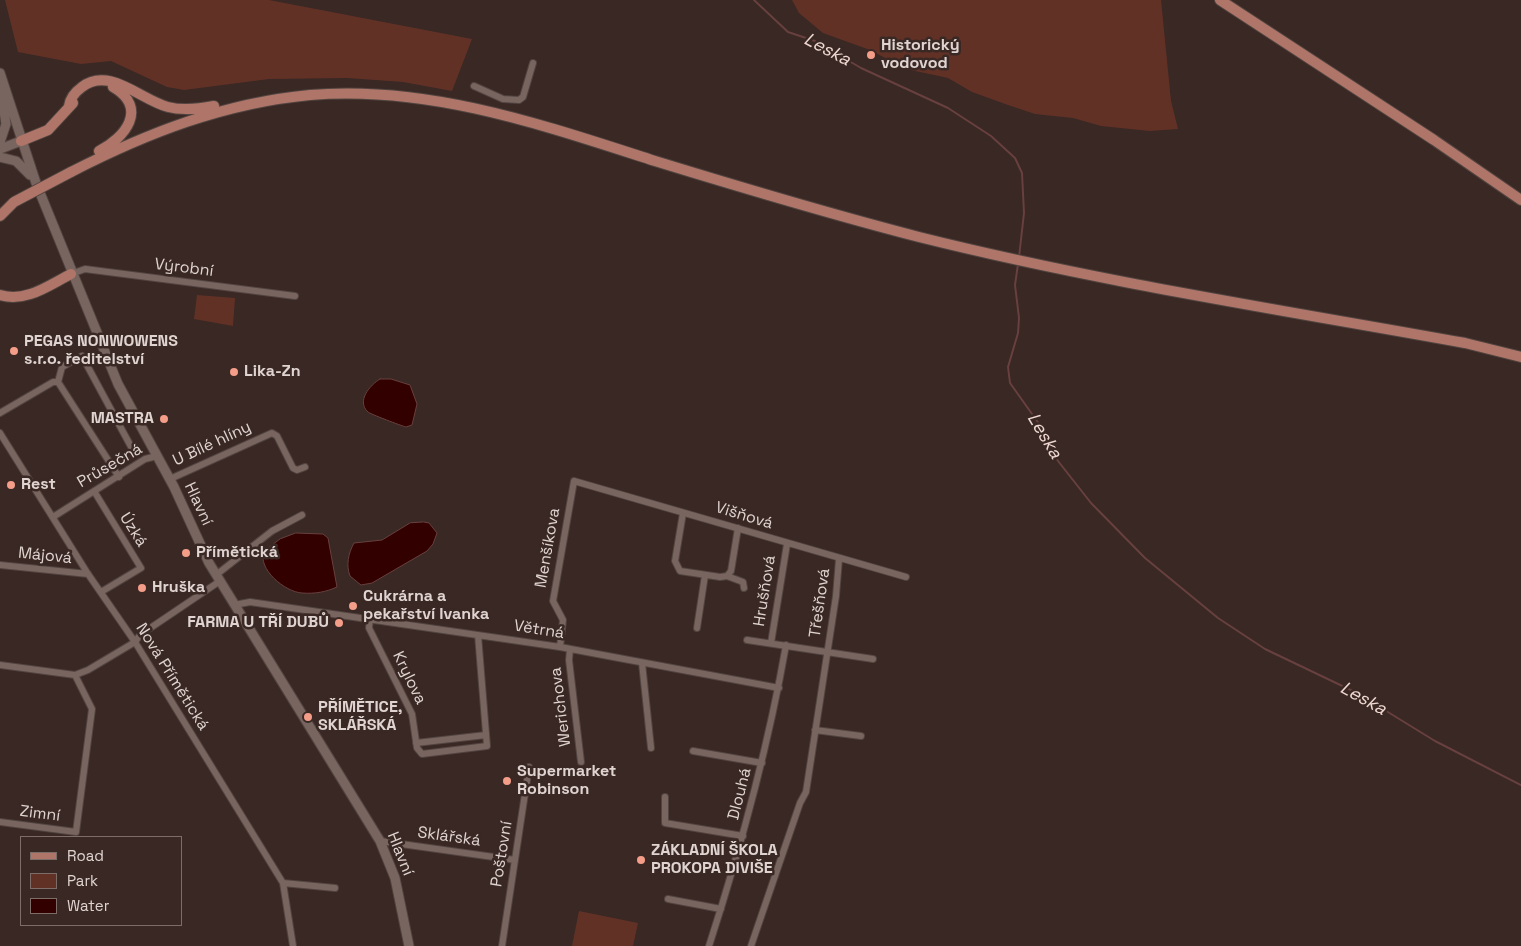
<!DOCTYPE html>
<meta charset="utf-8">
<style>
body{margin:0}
#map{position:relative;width:1521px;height:946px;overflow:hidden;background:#392824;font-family:"Space Grotesk",sans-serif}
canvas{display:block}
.legend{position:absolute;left:20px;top:836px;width:162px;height:90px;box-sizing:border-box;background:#392824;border:1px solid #7c6d69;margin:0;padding:6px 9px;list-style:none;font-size:15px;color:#e0d4d1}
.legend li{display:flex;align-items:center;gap:10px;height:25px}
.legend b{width:25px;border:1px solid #7c6d69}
</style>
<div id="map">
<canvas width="1521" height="946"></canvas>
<ul class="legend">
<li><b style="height:6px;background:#ae7568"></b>Road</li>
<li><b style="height:14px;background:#623126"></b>Park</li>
<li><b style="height:14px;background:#300"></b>Water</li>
</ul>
</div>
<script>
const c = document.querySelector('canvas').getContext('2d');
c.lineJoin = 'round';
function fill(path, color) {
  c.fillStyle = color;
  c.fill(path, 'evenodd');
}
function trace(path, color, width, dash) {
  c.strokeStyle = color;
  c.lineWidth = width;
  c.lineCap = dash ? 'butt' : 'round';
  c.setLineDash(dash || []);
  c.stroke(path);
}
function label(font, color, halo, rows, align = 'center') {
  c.font = font + ' "Space Grotesk",sans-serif';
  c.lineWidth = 5;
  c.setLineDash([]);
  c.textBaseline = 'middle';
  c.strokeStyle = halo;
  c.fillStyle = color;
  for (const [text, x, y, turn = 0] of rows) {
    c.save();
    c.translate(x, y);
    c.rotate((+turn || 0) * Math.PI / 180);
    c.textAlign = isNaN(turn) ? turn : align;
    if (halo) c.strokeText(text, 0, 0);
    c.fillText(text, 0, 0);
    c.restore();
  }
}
fill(new Path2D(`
 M 5,0 L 269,0 L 472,39 L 452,91 L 403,82 L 347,78 L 269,79 L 184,90 L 167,87 L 111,61 L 81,64 L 18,52 Z
 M 792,0 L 1161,0 L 1171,101 L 1178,129 L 1150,131 L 1101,126 L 1073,118 L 1035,114 L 1008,105 L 972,92 L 948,78 L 906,69 L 870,50 L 823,33 L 799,13 Z
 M 197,295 L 235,298 L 233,326 L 194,319 Z
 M 579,911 L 638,923 L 633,946 L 572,946 Z`), '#623126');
const water = new Path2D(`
 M 380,379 L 391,379 L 410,385 L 417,404 L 412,425 L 406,427 C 402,426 370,414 368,412 C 356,401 370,385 380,379 Z
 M 424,522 L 429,523 L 437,533 L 433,544 L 427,551 L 372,583 L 361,585 L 350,576 C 346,565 348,554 354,543 L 382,540 L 410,523 Z
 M 296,533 L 323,534 L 328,538 L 337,587 C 326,592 315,594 302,593 C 285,592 257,569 264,551 L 280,539 Z`);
fill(water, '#300');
trace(water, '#67403f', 1);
trace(new Path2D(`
 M 754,0 L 788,32 L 815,41 L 861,68 L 948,108 L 991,136 L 1015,158 L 1022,173 L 1024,213 L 1019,257
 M 1018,264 L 1015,285 L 1019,318 L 1018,333 L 1008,367 L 1010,383 L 1042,428 L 1058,461 L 1091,503 L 1145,558 L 1218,618 L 1265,649 L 1357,693 L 1435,741 L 1521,785`), '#67403f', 2);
const minor = new Path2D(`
 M 474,86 L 503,99 L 519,100 L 523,97 L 533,63
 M 71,274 L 85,269 L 295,296
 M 58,382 L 62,367 L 82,356 L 135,454
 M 58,382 L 119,477
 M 0,413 L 53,382 L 58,382
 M 0,433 L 88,574 L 135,642 L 283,883 L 293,946
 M 170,479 L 272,433 L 277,436 L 293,468 L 297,470 L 305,467
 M 94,491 L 141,568 L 101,592
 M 683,513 L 675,561 L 680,571 L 720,577 L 727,576 L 731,571 L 738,528
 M 53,517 L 145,459 L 157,456
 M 0,565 L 88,574
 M 216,575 L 272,531 L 302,515
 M 727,576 L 743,582 L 744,588
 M 234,605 L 250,602 L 560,647 L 779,688
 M 370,618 L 369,628 L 412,714 L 417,748 L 422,754 L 487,746 L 478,635
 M 697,628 L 705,575
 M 747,640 L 873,659
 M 771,643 L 787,544
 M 560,647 L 563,620 L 553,601 L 574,481 L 906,577
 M 570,649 L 569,660 L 581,762
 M 642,663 L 651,748
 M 0,665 L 75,675 L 88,670 L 135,642 L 140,635 L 220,581
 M 815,730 L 861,736
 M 416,743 L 486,735
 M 693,751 L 762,763
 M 665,797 L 665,823 L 743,836
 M 0,822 L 76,832 L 92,709 L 75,675
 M 380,841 L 515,860
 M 283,883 L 335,888
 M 668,899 L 721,909
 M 502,946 L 529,767
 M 709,946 C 741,847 768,748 786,645
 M 751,946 L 800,803 L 806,792 L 836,596 L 839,559`);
const secondary = new Path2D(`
 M 0,73 L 36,183 L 118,384 L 174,487 L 209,563 L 380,841 L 395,878 L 409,946
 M 0,142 L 6,124 L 1,91
 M 0,149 L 21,141
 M 0,157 L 16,161 L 30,175`);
const primary = new Path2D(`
 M 1220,0 L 1434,140 L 1521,200
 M 69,106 C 70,99 75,92 82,87 C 109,66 141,100 168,107 C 183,111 199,109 214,106
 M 21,141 L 48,130 L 73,103
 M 99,151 C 125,138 149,108 113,87
 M 71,172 C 147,133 224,103 310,95 C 429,85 543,125 655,161 C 743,188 830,214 919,237 C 1099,282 1283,310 1465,343 L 1521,357
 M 0,216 L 13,203
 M 0,295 C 26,303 49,285 71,274`);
trace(minor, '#524440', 8);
trace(secondary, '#524440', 11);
trace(primary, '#524440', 12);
trace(minor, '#796560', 6);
trace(secondary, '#796560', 9);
trace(primary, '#ae7568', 10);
const primaryBridge = new Path2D(`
 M 14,202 L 71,172`);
trace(primaryBridge, '#524440', 12, []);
trace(primaryBridge, '#ae7568', 10);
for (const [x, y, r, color] of [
 [871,55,5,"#f49e8a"],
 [14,351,5,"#f49e8a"],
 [234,372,5,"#f49e8a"],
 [164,419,5,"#f49e8a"],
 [11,485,5,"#f49e8a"],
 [186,553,5,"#f49e8a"],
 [142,588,5,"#f49e8a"],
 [353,606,5,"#f49e8a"],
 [339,623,5,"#f49e8a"],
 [308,717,5,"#f49e8a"],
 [507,781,5,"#f49e8a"],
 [641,860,5,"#f49e8a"]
]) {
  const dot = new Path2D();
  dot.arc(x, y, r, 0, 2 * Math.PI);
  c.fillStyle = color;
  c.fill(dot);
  trace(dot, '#392824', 2);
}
label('bold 16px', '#e0d4d1', '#392824', [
 ["Historický",881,46],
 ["vodovod",881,64],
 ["PEGAS NONWOWENS",24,342],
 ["s.r.o. ředitelství",24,360],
 ["Lika-Zn",244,372],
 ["MASTRA",154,419,"right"],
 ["Rest",21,485],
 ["Přímětická",196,553],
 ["Hruška",152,588],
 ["Cukrárna a",363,597],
 ["pekařství Ivanka",363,615],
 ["FARMA U TŘÍ DUBŮ",329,623,"right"],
 ["PŘÍMĚTICE,",318,708],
 ["SKLÁŘSKÁ",318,726],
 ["Supermarket",517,772],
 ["Robinson",517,790],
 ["ZÁKLADNÍ ŠKOLA",651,851],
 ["PROKOPA DIVIŠE",651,869]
], 'left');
label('16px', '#e0d4d1', '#392824', [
 ["Výrobní",184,268,7],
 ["U Bílé hlíny",212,444,-25],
 ["Průsečná",110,466,-30],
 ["Hlavní",198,504,65],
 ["Višňová",744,516,17],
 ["Úzká",133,530,58],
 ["Menšíkova",548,548,-80],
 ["Májová",45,556,6],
 ["Hrušňová",765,591,-81],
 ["Třešňová",820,603,-82],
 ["Větrná",539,630,9],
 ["Nová Přímětická",172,677,58],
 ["Krylova",409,678,64],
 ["Werichova",561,707,-97],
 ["Dlouhá",740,794,-76],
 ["Zimní",40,814,7],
 ["Sklářská",449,837,8],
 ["Hlavní",400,854,68],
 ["Poštovní",502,854,-81]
]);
label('italic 18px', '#f1d9d3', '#392824', [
 ["Leska",827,50,28],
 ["Leska",1044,436,59],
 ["Leska",1363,699,29]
]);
</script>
